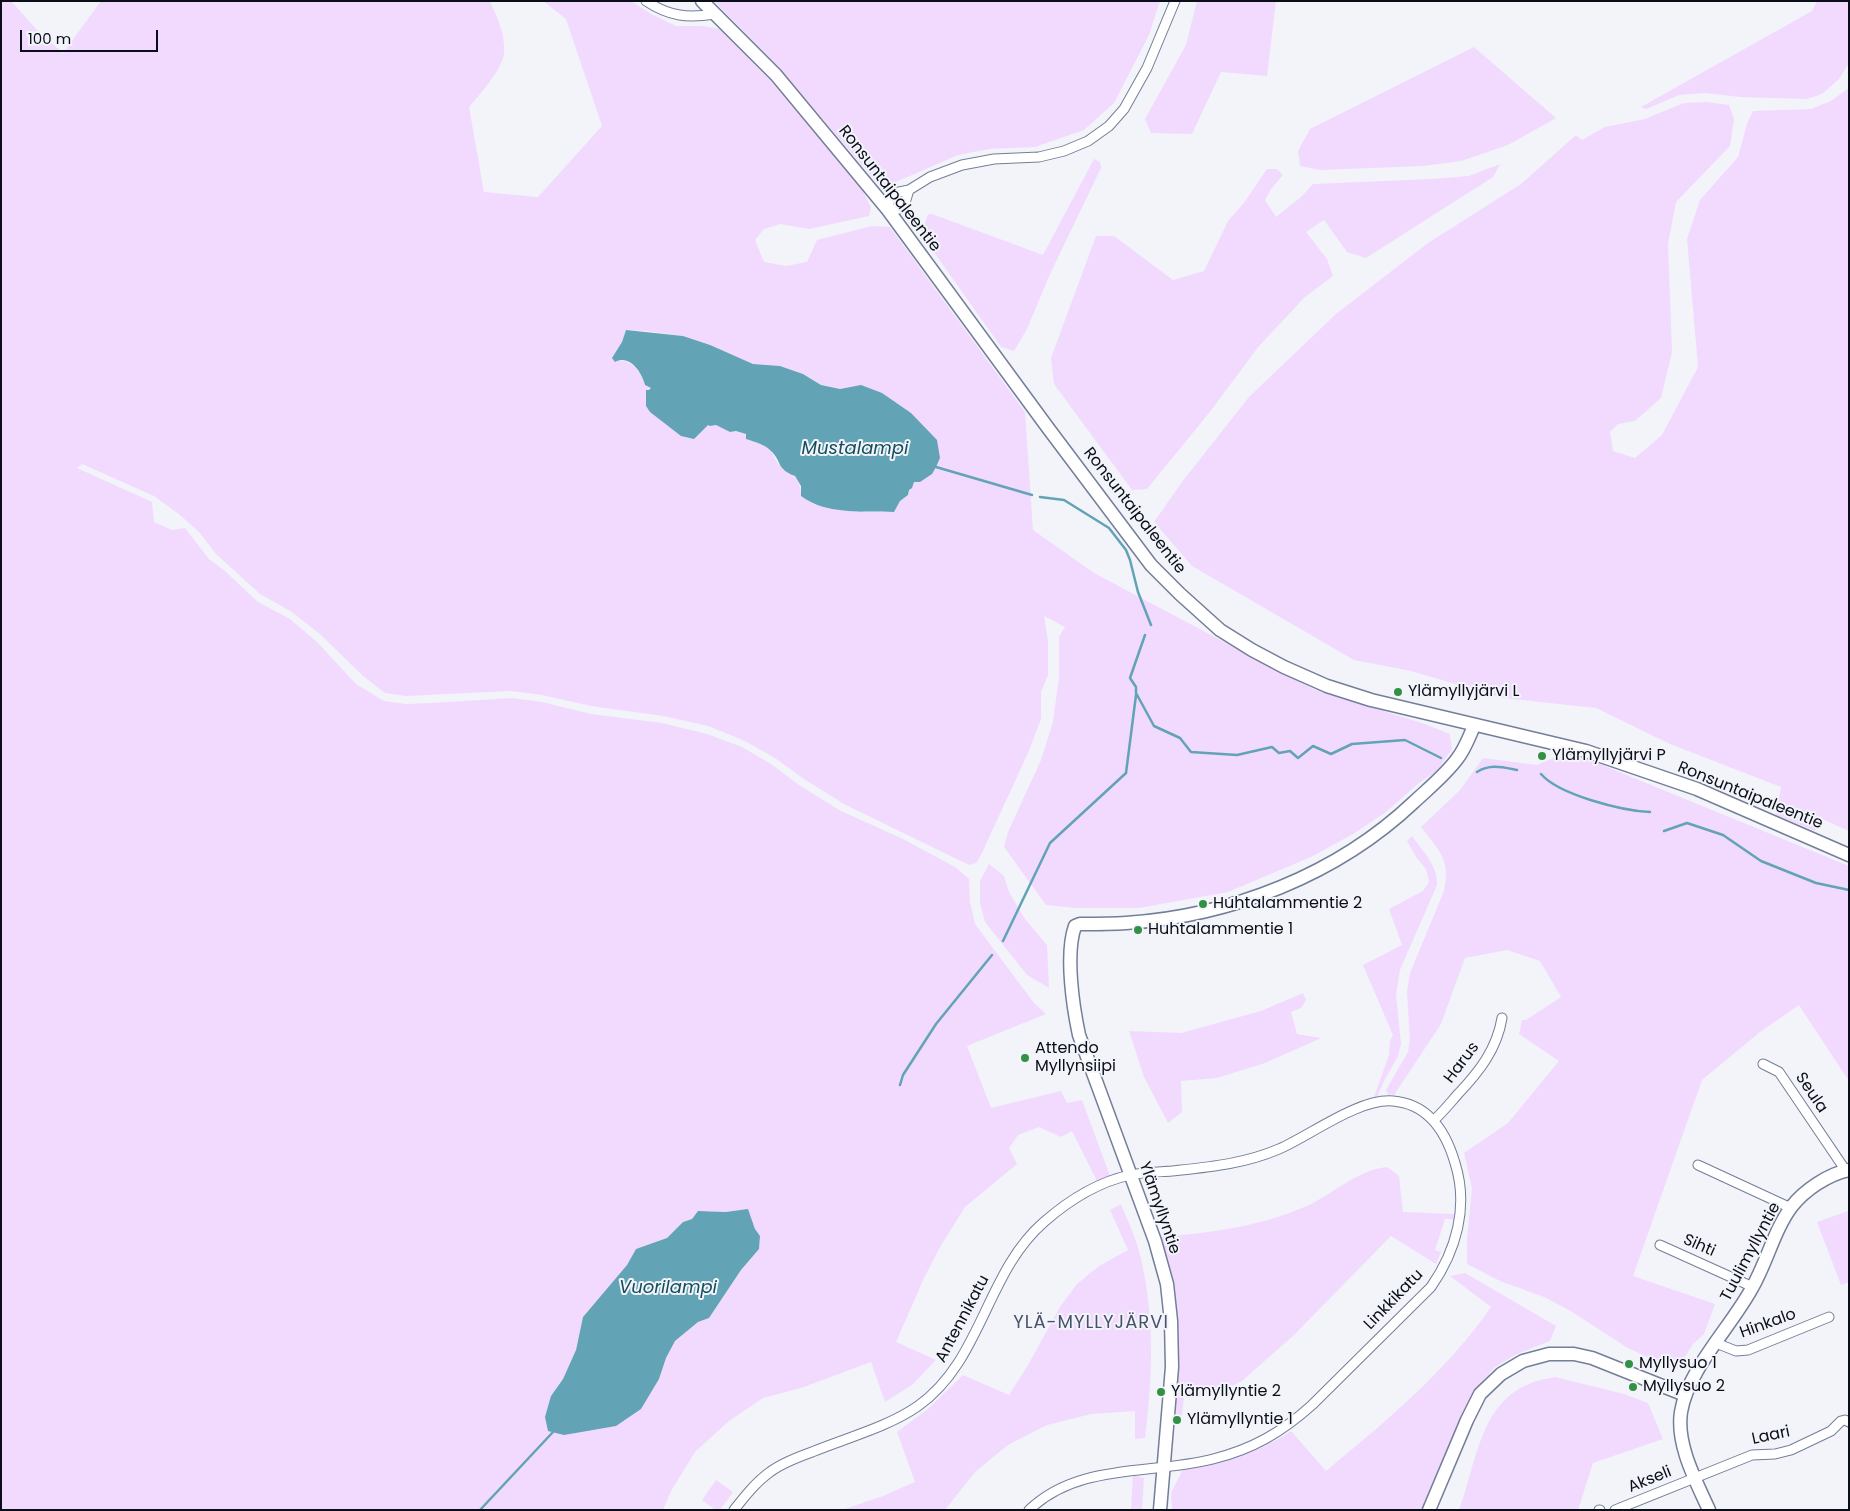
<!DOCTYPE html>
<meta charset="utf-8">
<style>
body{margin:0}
#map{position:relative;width:1850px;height:1511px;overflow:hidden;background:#f2f4fa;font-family:Poppins,sans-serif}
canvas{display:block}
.frame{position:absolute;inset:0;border:2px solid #0a0e18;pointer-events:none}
.scale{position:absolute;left:20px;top:30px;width:138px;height:22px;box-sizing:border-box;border:2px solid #0a0e18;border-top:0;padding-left:6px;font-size:15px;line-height:18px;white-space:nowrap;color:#0a0e18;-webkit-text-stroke:4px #f2f4fa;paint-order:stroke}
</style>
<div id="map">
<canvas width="1850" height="1511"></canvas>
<div class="frame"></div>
<div class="scale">100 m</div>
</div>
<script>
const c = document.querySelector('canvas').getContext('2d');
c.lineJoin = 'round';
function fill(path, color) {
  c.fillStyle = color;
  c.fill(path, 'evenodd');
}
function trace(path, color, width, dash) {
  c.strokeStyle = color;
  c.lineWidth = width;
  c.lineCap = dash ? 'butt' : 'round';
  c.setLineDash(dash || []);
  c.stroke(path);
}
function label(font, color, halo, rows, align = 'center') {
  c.font = font + ' Poppins,sans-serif';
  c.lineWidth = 4;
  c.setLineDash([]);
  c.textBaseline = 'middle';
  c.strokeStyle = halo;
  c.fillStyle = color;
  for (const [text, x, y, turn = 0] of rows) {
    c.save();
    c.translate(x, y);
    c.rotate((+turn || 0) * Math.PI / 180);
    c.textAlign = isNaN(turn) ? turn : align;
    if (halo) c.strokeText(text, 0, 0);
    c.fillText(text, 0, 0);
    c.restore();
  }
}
fill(new Path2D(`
 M 1,1 L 11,1 L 39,32 L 63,53 L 101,1 L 490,1 C 497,17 506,36 504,54 C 502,69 479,96 469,107 L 484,192 L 538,197 L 602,126 L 566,19 L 543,1 L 631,1 L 651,14 L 676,26 L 703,26 L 720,29 L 770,80 L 862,189 L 871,208 L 869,216 L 809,229 L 780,224 L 764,229 L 755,240 L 764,262 L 786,266 L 807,262 L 817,240 L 872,226 L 890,227 L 1025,412 L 1033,530 L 1094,573 L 1313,689 L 1425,724 L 1450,734 L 1452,749 L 1437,771 L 1419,783 L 1386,812 L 1353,834 L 1311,857 L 1228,892 L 1139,908 L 1076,908 L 1046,905 L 1004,847 L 1008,832 L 1041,760 L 1053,722 L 1059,677 L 1059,637 L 1065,627 L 1044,616 L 1048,640 L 1048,675 L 1041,692 L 1041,719 L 1028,753 L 981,855 L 976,863 L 969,865 L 844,804 L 804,779 L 775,758 L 745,741 L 708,726 L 663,716 L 591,706 L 542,695 L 510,691 L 406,696 L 385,693 L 363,676 L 321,635 L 292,612 L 260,594 L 216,554 L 199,532 L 180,515 L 154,496 L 82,464 L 77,468 L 152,502 L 154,522 L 172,530 L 185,528 L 209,559 L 225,571 L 258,602 L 290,619 L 317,642 L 356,684 L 384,701 L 406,704 L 432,703 L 512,698 L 542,702 L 591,714 L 662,723 L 707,734 L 742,747 L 771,764 L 799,785 L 841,811 L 901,838 L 955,867 L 969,879 L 970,902 L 975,924 L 1034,1003 L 1046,1014 L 967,1046 L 991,1108 L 1061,1091 L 1067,1103 L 1082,1100 L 1110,1176 L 1097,1181 L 1072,1131 L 1061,1137 L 1039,1127 L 1018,1135 L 1009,1148 L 1017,1164 L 965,1207 L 940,1247 L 924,1278 L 896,1342 L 936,1360 L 912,1385 L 885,1402 L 871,1362 L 801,1388 L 763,1398 L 729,1421 L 695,1452 L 671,1491 L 663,1510 L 1,1510 ZM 626,330 L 645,331 L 683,336 L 753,364 L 780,366 L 803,374 L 821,385 L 840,389 L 861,386 L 908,495 L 900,501 L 894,512 C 864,511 826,515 801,496 C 801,473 788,476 777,462 C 774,458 774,454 771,451 C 764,444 755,442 746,439 L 746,434 L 736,431 L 730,432 L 716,425 L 710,426 L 708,424 L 694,439 L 647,390 L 649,390 L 651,388 L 645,385 C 641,371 633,362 619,360 ZM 748,1210 L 755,1229 L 760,1236 L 759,1249 L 741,1270 L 709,1318 L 698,1322 L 675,1341 L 666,1358 L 659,1379 L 586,1430 L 564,1435 L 551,1396 L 563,1379 L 576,1350 L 583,1317 L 627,1265 L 636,1249 L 667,1238 L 683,1222 L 692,1219 L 698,1211 L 726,1212 Z
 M 714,1 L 1160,1 L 1149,35 L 1114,103 L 1084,130 L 1035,147 L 989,149 L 958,155 L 889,185 L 878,184 L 780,69 Z
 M 1197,1 L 1276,1 L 1267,76 L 1221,72 L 1192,134 L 1151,133 L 1145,119 L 1186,45 Z
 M 1817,1 L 1849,1 L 1849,63 L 1839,79 L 1822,94 L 1807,99 L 1740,97 L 1706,93 L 1679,95 L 1646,109 L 1641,107 L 1812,11 Z
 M 1474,47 L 1556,118 L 1508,145 L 1461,161 L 1423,166 L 1321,170 L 1300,166 L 1298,151 L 1310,129 Z
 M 1849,88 L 1849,831 L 1820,818 L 1815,831 L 1776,815 L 1781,787 L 1670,744 L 1596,708 L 1503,698 L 1411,671 L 1354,660 L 1192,566 L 1154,522 L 1182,482 L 1249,397 L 1336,314 L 1428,243 L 1521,184 L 1576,135 L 1582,140 L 1605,127 L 1645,119 L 1684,103 L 1707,102 L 1729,105 L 1734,119 L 1730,146 L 1676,202 L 1668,244 L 1672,352 L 1661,398 L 1635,421 L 1618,424 L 1610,432 L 1613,451 L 1635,458 L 1662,435 L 1698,367 L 1687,239 L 1700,200 L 1738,157 L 1747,124 L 1753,111 L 1811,109 L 1831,101 Z
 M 1094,159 L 1100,162 L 1101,168 L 1050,274 L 1027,329 L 1014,351 L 1001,347 L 921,234 L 928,214 L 932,214 L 1043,255 Z
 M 1500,164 L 1493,177 L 1366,258 L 1347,252 L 1324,220 L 1306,232 L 1327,259 L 1333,276 L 1305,297 L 1259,346 L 1209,413 L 1147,489 L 1132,490 L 1054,384 L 1051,358 L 1096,236 L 1114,236 L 1173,280 L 1204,271 L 1228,221 L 1244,203 L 1267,169 L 1277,169 L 1283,175 L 1271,189 L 1265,200 L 1276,217 L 1301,197 L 1313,184 L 1431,179 L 1469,176 Z
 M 1556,757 L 1585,758 L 1849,866 L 1849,1081 L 1799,1005 L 1760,1032 L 1702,1080 L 1633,1276 L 1715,1304 L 1704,1334 L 1693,1344 L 1676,1371 L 1628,1348 L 1569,1310 L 1544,1297 L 1500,1281 L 1467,1264 L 1467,1239 L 1472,1188 L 1464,1153 L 1508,1123 L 1559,1061 L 1519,1034 L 1522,1020 L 1526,1020 L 1561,997 L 1540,961 L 1507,950 L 1465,958 L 1441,1024 L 1394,1095 L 1388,1094 L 1386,1090 L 1408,1052 L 1410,1040 L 1407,992 L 1410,973 L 1444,891 C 1451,859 1439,851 1421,827 L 1460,790 L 1483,758 L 1537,765 Z
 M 1412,836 C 1423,852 1438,865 1437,885 L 1400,970 L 1396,994 L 1401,1044 L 1398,1056 L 1384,1081 L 1377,1097 L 1374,1097 L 1389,1055 L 1390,1041 L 1393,1035 L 1363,965 L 1402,945 L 1389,909 L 1423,891 L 1429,882 L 1426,869 L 1416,857 L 1407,841 Z
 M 989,864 L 1004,876 L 1009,892 L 1025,919 L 1047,945 L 1049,988 L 1027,975 L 985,922 L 980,903 L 980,881 Z
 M 1303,993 L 1306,1000 L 1301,1008 L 1291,1012 L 1297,1034 L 1321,1038 L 1265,1063 L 1217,1078 L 1181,1081 L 1182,1112 L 1168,1123 L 1144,1077 L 1129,1031 L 1181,1033 L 1261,1011 Z
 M 1387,1167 L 1399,1176 L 1403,1212 L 1455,1214 L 1455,1219 L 1445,1219 L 1435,1250 L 1441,1252 L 1436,1264 L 1391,1236 L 1294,1335 L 1242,1381 L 1215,1394 L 1184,1397 L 1182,1415 L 1176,1415 L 1178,1322 L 1173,1282 L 1161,1237 C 1210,1233 1263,1226 1309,1205 C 1334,1193 1358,1170 1387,1167 Z
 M 1121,1204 C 1127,1220 1135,1235 1139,1251 C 1155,1311 1153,1376 1145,1438 L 1135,1439 L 1135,1411 L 1091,1414 L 1047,1425 L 1008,1445 L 975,1472 L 945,1510 L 842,1510 L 883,1496 L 915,1482 L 897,1432 L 928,1409 L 963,1375 L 1009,1395 L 1028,1365 L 1060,1307 L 1077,1284 L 1099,1266 L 1128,1250 L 1110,1210 Z
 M 1848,1211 L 1849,1282 L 1841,1285 L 1817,1222 Z
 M 1465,1273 L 1556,1326 L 1550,1341 L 1517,1354 L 1495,1367 L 1474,1390 L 1461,1416 L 1421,1510 L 1172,1510 L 1171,1493 L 1183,1469 C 1224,1463 1256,1454 1291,1431 L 1326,1471 C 1385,1422 1447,1371 1491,1307 L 1450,1276 Z
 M 1555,1377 L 1624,1394 L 1648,1403 L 1663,1439 L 1593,1463 L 1578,1510 L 1459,1510 C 1476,1466 1479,1404 1529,1384 C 1537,1380 1547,1379 1555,1377 Z
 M 1133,1475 L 1144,1478 L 1142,1510 L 1131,1510 Z
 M 716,1480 L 733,1492 L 720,1510 L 715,1510 L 702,1500 Z`), '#f2dafe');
fill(new Path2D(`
 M 626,330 L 683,336 L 710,345 L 753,364 L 780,366 L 803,374 L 821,385 L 840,389 L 861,385 L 882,393 L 911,413 L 937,440 L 940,458 L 936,467 L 932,474 L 920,482 L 914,482 L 912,488 L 909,490 L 908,495 L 900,501 L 894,512 C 864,511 826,515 801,496 L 801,486 L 795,476 C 776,469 782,461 771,451 C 764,444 755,442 746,439 L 746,434 L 736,431 L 730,432 L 716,425 L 710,426 L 708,425 L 694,439 L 681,436 L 650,412 L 646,406 L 646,390 L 649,390 L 651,388 L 645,385 C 642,373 630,354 615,362 L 612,358 L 622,342 Z
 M 748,1209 L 755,1229 L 760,1236 L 759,1249 L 741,1270 L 709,1318 L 698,1322 L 675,1341 L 666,1358 L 659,1379 L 641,1409 L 616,1426 L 564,1435 L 548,1431 L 545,1417 L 551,1396 L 563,1379 L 576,1350 L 583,1317 L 627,1265 L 636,1249 L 667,1238 L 683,1222 L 692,1219 L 698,1211 L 726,1212 Z`), '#62a3b6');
trace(new Path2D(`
 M 936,467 L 1032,495
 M 1040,497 L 1064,500 L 1109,528 L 1126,550 L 1130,560 L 1138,592 L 1151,625
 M 1145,635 L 1130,678 L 1136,687 L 1136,693 L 1154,726 L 1180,738 L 1191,752 L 1237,755 L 1272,747 L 1279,753 L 1290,751 L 1298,758 L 1313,746 L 1331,754 L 1352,744 L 1405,740 L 1441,758
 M 1477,772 C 1490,764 1501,767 1517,770
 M 1541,774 C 1559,795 1623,811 1650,812
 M 1664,831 L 1687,823 L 1723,835 L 1761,861 L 1816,883 L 1849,890
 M 1003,941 L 1050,843 L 1126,773 L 1136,695
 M 900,1085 L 903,1075 L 936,1024 L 992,955
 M 480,1510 L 553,1432`), '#62a3b6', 2.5);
const street = new Path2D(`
 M 646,1 C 670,17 688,18 715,14
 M 909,190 L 905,203 L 899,209 L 888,210 L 890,199 L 899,192 L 909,190 L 930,177 L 962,165 L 994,159 L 1039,157 L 1064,151 L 1088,141 L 1109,126 L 1124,109 L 1147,68 L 1175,1
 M 1763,1064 L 1779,1072 L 1846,1171
 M 1434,1120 C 1443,1112 1450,1103 1458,1094 C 1479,1072 1497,1049 1502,1018
 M 1698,1165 L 1791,1208
 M 1660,1245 L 1753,1287
 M 1716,1343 L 1736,1351 L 1748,1350 L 1829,1317
 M 734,1510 C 745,1496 756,1482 770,1472 C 782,1463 798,1457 812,1452 C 846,1438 888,1427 918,1406 C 982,1361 986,1272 1044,1222 C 1068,1201 1098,1182 1130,1175 C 1143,1172 1158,1172 1172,1171 C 1209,1167 1244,1164 1279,1149 C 1311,1135 1359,1098 1393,1101 C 1429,1104 1446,1132 1455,1163 C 1469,1207 1456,1251 1431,1287 L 1312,1405 C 1282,1432 1253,1449 1213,1459 C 1152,1475 1079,1462 1029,1510
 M 1599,1510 L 1600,1510
 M 1615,1510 L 1752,1455 L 1775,1454 L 1791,1450 L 1831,1431 L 1841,1421 L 1845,1420 L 1849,1422`);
const secondary = new Path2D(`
 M 702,1 L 776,75 L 888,210 L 1048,428 L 1151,565 L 1180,594 L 1220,630 L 1252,650 L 1284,667 L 1327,686 L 1371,700 L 1586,751 L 1697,789 L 1849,855
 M 1160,1510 L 1172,1367 L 1171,1321 L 1167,1284 L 1155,1241 L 1079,1035 C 1073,1007 1065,954 1075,926 L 1080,924 C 1095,924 1111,924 1126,923 C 1231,916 1337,875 1414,802 C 1429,788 1445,775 1457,759 C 1465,749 1469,737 1474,726
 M 1429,1510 L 1467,1420 L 1480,1394 L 1501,1374 L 1523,1361 L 1549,1354 L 1574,1354 L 1592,1358 L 1685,1395
 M 1709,1510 C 1696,1481 1676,1445 1681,1412 C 1688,1369 1731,1327 1752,1288 C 1767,1262 1774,1230 1792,1206 C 1805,1190 1828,1174 1849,1170`);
trace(street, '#737e98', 11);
trace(secondary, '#737e98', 15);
trace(street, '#fff', 9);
trace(secondary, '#fff', 12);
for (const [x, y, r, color] of [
 [1398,692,5,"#329144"],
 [1542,756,5,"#329144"],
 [1203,904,5,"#329144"],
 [1138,930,5,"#329144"],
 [1025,1058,5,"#329144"],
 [1629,1364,5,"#329144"],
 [1633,1387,5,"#329144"],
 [1161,1392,5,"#329144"],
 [1177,1420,5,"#329144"]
]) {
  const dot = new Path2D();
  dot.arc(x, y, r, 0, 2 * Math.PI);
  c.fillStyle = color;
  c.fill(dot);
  trace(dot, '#f2f4fa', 2);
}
label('16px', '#0a0e18', '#f2f4fa', [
 ["Ronsuntaipaleentie",889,189,52],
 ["Ronsuntaipaleentie",1134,511,52],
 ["Ronsuntaipaleentie",1750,796,22],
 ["Harus",1462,1063,-53],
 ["Seula",1811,1093,56],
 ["Ylämyllyntie",1159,1208,71],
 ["Sihti",1699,1246,24],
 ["Tuulimyllyntie",1751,1252,-62],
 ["Linkkikatu",1394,1300,-46],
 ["Antennikatu",963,1319,-62],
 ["Hinkalo",1768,1324,-20],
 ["Laari",1771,1436,-12],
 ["Akseli",1650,1480,-22]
]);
label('16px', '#0a0e18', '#f2f4fa', [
 ["Ylämyllyjärvi L",1408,692],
 ["Ylämyllyjärvi P",1552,756],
 ["Huhtalammentie 2",1213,904],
 ["Huhtalammentie 1",1148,930],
 ["Attendo",1035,1049],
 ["Myllynsiipi",1035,1067],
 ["Myllysuo 1",1639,1364],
 ["Myllysuo 2",1643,1387],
 ["Ylämyllyntie 2",1171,1392],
 ["Ylämyllyntie 1",1187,1420]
], 'left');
label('italic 18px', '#144d5b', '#f2f4fa', [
 ["Mustalampi",855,449],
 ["Vuorilampi",668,1288]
]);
c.letterSpacing = '1px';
label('18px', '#475169', '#f2f4fa', [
 ["YLÄ-MYLLYJÄRVI",1091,1323]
]);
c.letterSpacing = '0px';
</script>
